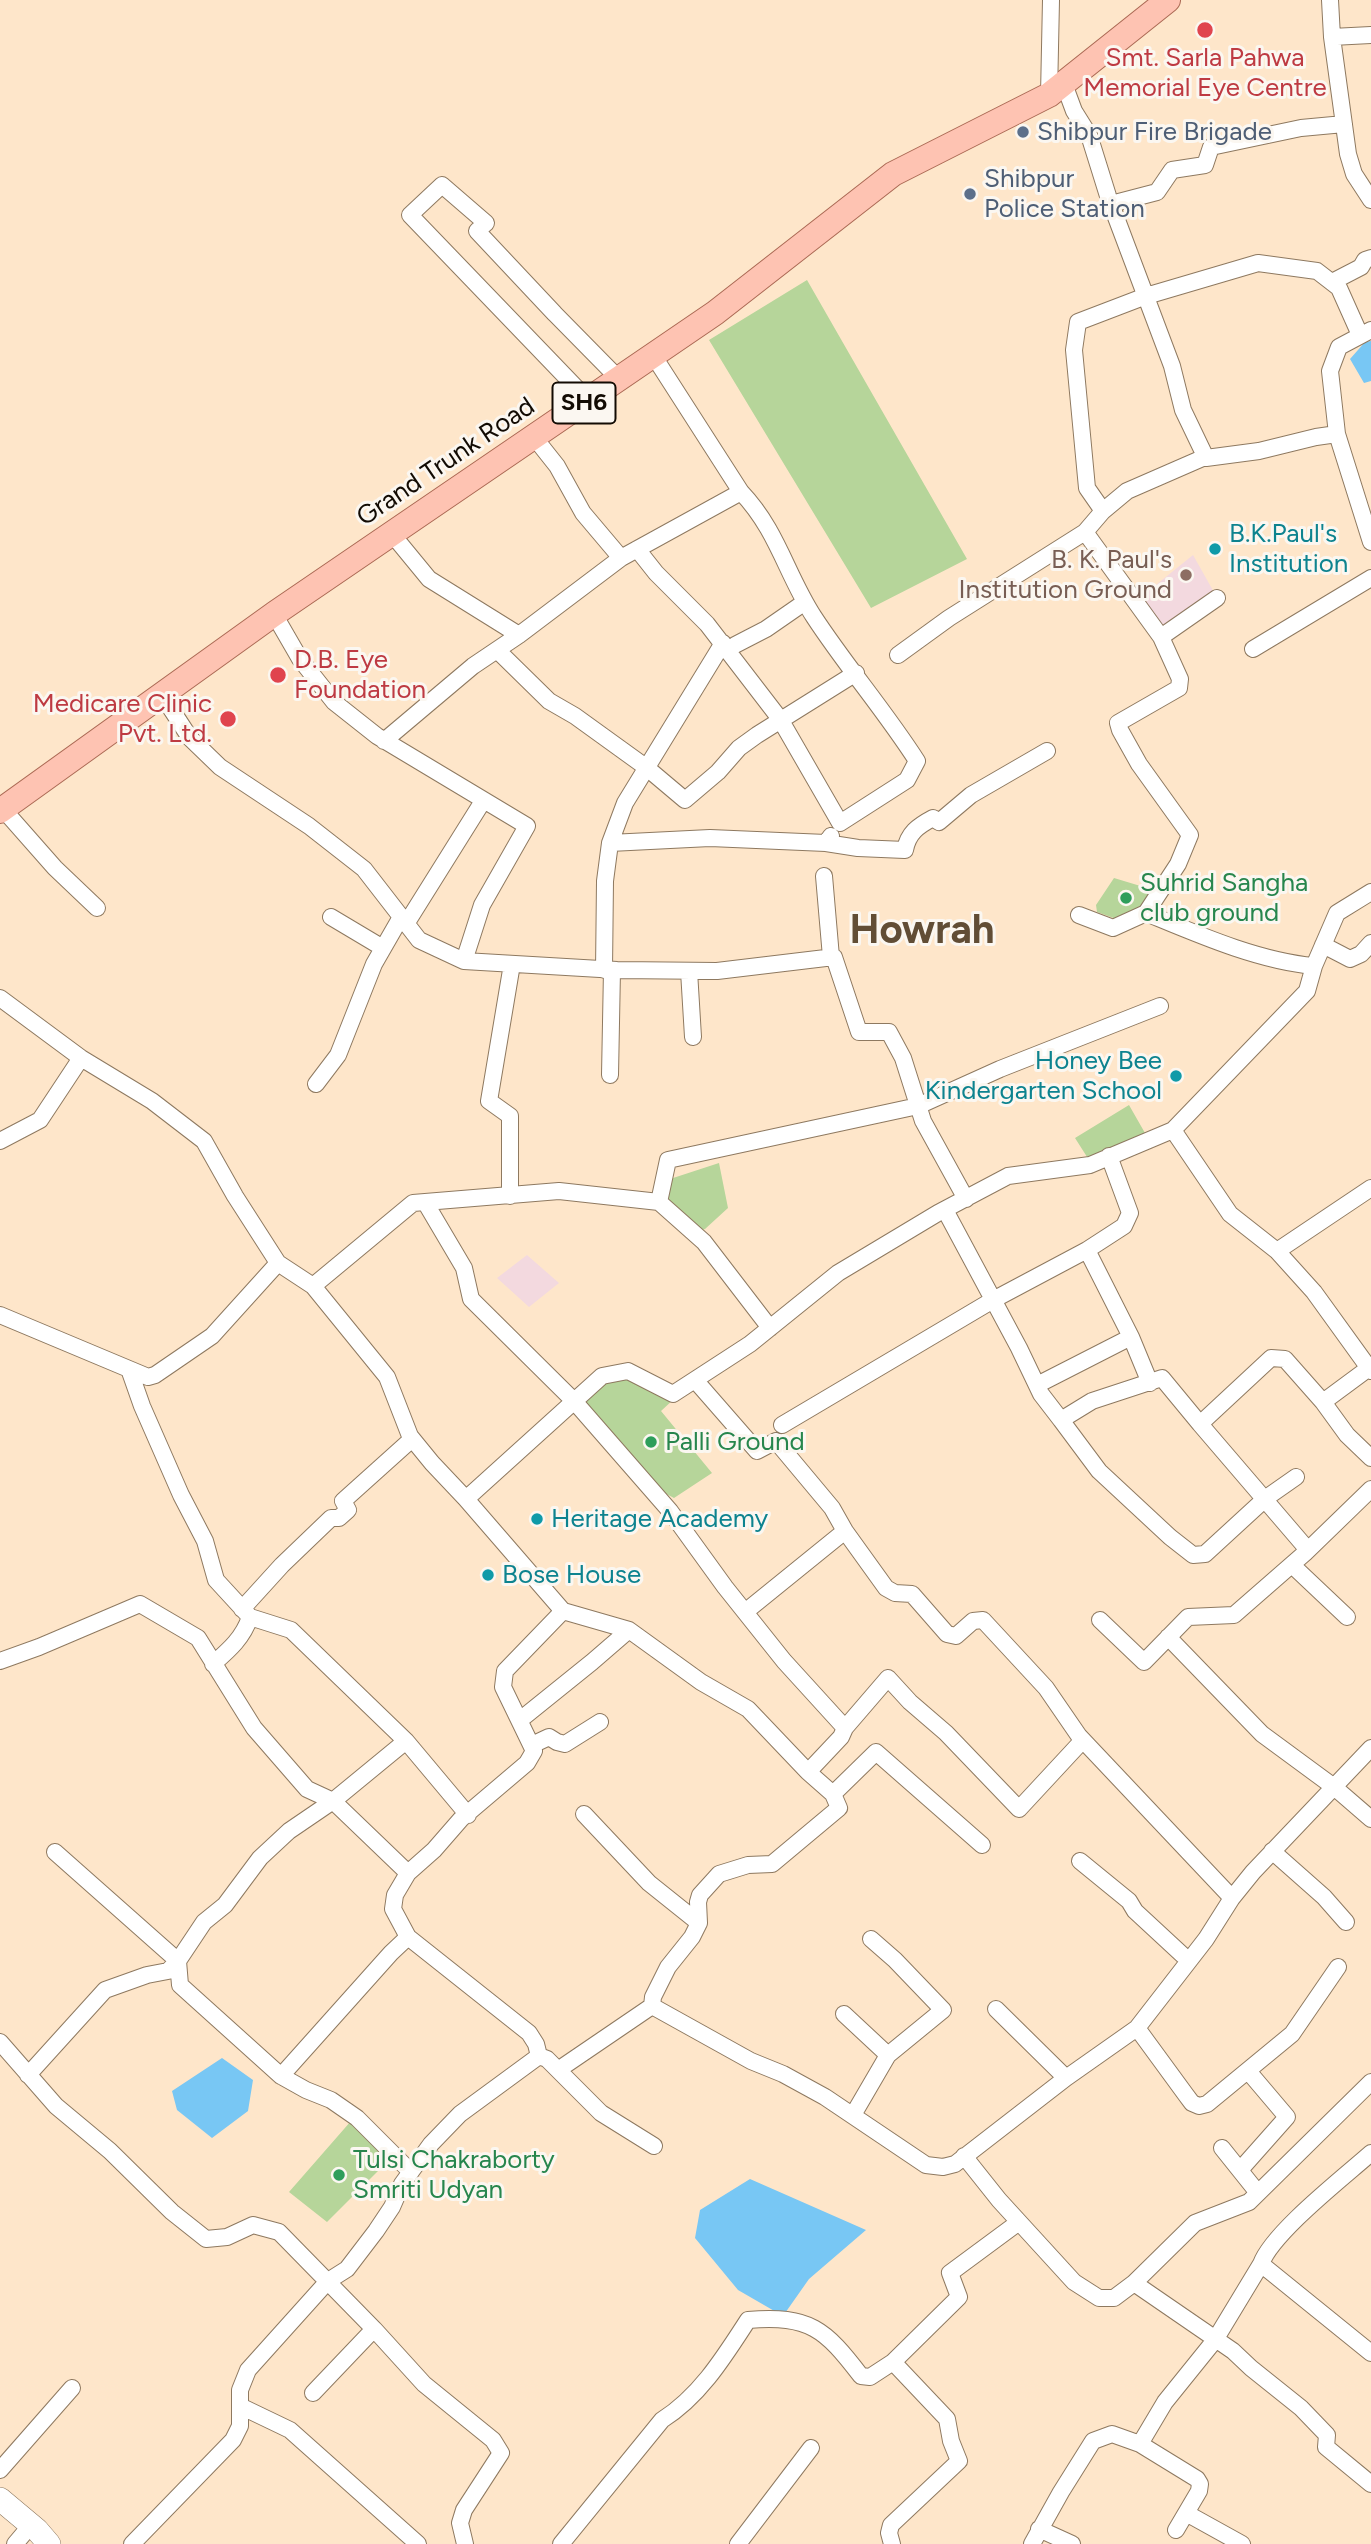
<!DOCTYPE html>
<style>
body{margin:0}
canvas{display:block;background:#fee6ca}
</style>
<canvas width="1371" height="2544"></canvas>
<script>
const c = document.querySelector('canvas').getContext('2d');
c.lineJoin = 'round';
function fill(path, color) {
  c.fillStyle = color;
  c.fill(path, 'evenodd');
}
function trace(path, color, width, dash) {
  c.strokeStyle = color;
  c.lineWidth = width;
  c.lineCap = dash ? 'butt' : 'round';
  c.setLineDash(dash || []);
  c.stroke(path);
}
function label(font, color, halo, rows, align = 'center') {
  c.font = font + ' Figtree,sans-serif';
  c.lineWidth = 6;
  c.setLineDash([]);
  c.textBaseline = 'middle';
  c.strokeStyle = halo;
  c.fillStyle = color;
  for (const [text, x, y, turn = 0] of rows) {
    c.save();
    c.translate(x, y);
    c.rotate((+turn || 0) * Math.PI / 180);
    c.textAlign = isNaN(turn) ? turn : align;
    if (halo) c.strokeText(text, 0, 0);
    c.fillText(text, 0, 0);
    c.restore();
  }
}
fill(new Path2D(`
 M 1193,555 L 1215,594 L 1163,632 L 1141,597 Z
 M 527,1255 L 559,1283 L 529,1307 L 497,1278 Z`), '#f3d9df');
fill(new Path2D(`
 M 807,280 L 967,559 L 871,608 L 709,340 Z
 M 1114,878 L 1157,891 L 1143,909 L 1119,920 L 1097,912 L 1096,905 Z
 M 1129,1105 L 1145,1133 L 1089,1160 L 1075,1138 Z
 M 719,1163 L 728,1208 L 705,1229 L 699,1231 L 663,1199 L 670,1179 Z
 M 629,1377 L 674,1399 L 661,1411 L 712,1473 L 674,1498 L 657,1489 L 579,1400 L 603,1380 Z
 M 351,2121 L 391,2158 L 327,2222 L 289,2192 Z`), '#b6d59a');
fill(new Path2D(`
 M 1371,341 L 1371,381 L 1364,383 L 1350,359 L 1365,342 Z
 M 222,2058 L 253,2080 L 248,2111 L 212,2138 L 177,2110 L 172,2091 Z
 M 750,2179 L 866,2230 L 809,2279 L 783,2316 L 738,2290 L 695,2238 L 700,2210 Z`), '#78c7f4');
const minor = new Path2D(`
 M 1330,0 L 1332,37
 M 1371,35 L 1332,37 L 1348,154 L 1354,174 L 1371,200
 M 1064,84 L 1074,111 L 1089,135 L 1108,196 L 1172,366 L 1183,410 L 1206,458 L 1259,451 L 1316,437 L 1337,434 L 1371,542
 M 1049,95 L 1051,0
 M 1111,204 L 1157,192 L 1172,170 L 1205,165 L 1211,147 L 1301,128 L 1344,124
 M 1332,282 L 1361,267 L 1365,260 L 1371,258
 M 588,400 L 410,215 L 442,185 L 486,223 L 477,231 L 555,314 L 619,379
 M 1337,434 L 1330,371 L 1339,347 L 1371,330
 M 534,437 L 557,466 L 583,513 L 621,558
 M 1103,511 L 1087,488 L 1074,350 L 1078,322 L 1146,296 L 1258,263 L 1317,271 L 1339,288 L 1360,335
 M 392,534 L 429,579 L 519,635
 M 637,549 L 656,573 L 707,624 L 780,719 L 840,823 L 907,780 L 917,761 C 885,711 846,666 814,617 C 786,574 778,531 741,492 L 653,355
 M 274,614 L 300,659 L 334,702 L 377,736 L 527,826 L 482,905 L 464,961
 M 1161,637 L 1217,598
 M 735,645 L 766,629 L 805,602
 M 1253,649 L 1371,578
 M 497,650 L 549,701 L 575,716 L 647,768 L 685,800 L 718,772 L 739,748 L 757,735 L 856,673
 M 898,655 L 949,618 L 1085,532 L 1103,511 L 1127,491 L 1205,457
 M 162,695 L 190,738 L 220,767 L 309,826 L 364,869 L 419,940 L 464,961 L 617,970 L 717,971 L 834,957 L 859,1032 L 889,1032 L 903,1058 L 923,1121 L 966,1199
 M 384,741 L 473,666 L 519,635 L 621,558 L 741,492
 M 3,809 L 55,868 L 97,908
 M 610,843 L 710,838 L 826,843 L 831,836
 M 826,843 L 858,848 L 905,850 C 908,833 918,826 933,818 L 939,822 L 971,795 L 1047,751
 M 824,876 L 831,957
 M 1146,913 C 1197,934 1258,961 1314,966
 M 1079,915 L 1113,928 L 1146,913 L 1178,864 L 1190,835 L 1139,764 L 1120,730 L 1118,723 L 1179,688 L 1180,679 L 1161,637 L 1085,532
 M 331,917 L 383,948
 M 406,924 L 483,801
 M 1323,945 L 1350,959 L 1361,954 L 1371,943
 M 604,970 L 605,881 L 610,843 L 625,803 L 723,643
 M 689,971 L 693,1037
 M 0,998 L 81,1058 L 152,1101 L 204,1141 L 235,1196 L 278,1263
 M 610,1075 L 612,970
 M 316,1084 L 338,1055 L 374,964 L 401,917
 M 1173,1130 L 1230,1214 L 1277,1251 L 1314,1292 L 1371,1371
 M 0,1141 L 40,1120 L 81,1058
 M 510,1196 L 510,1116 L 489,1101 L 512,964
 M 659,1202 L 668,1160 L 918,1106 L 1000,1069 L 1160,1006
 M 945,1210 L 1019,1348 L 1041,1394 L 1061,1420 L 1092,1401 L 1162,1378 L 1200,1424 L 1271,1358 L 1285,1359 L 1323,1402 L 1369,1368
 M 1087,1250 L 1124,1226 L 1130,1213 L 1109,1156
 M 1277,1251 L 1371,1188
 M 313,1286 L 413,1203 L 559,1191 L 659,1202 L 704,1242 L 770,1328
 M 0,1315 L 148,1377 L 155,1375 L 212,1336 L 278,1263 L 313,1286 L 387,1377 L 410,1436 L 432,1463 L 466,1499 L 602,1376 L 628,1371 L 673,1394 L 750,1344 L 838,1273 L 938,1213 L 1008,1176 L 1090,1165 L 1173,1130 L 1307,991 L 1314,966 L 1337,913 L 1371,892
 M 1131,1337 L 1150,1383
 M 129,1369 L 142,1406 L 181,1495 L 205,1541 L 216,1580 L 250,1617 C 243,1638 229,1650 213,1664
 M 695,1380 L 757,1451 L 776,1441 L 832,1508 L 845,1531 L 745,1612
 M 1323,1402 L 1347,1435 L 1371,1458
 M 1061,1420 L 1099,1471 L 1170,1537 L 1193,1555 L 1205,1554 L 1266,1498 L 1296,1477
 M 1200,1424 L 1308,1550
 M 782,1425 L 993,1300 L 1087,1250 L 1131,1337 L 1037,1385
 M 466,1499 L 563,1611
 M 845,1531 L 886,1588 L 895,1593 L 912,1594 L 947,1634 L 956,1636 L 973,1621 L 983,1620 L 1046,1688 L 1079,1736 L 1232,1898
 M 1292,1565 L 1347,1617
 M 242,1609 L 282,1565 L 331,1518 L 339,1518 L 348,1510 L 343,1501 L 412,1439
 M 1100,1620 L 1144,1662 L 1188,1617 L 1234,1615 L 1305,1553 L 1371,1489
 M 1168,1637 L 1262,1734 L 1334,1787 L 1371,1819
 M 0,1661 L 39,1647 L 140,1604 L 198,1638 L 254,1728 L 307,1789 L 333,1801 L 408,1873
 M 520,1720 L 592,1662 L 629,1630
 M 845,1728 L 888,1678 L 910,1702 L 946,1733 L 1019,1809 L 1083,1740
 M 406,1741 L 468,1815
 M 532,1745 L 549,1737 L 557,1742 L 565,1744 L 600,1722
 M 833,1794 L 876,1752 L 982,1845
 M 584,1814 L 649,1883 L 699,1923
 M 1272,1851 L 1324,1897 L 1346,1922
 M 55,1852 L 178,1961 L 180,1985 L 281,2076 L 306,2090 L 331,2100 L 357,2118 L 411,2172
 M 1080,1861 L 1129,1901 L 1135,1911 L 1189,1961
 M 652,2006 L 751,2061 L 783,2074 L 825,2097 L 926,2165 L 943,2167 L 955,2164 L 1066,2078 L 1137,2028 L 1206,1939 L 1232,1898 L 1253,1872 L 1371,1748
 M 996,2009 L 1066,2078
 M 844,2014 L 888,2055
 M 1137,2028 L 1186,2095 L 1192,2103 L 1199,2106 L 1207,2104 L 1292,2034 L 1338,1967
 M 0,2042 L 56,2106 L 110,2151 L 172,2212 L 206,2239 L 227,2237 L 253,2225 L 279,2232 L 374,2329 L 424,2384 L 493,2440 L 501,2453 L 464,2510 L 460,2523 L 465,2544
 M 539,2056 L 547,2059 L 558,2070 L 652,2006 L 653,1997 L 668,1967 L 692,1937 L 699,1923 L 698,1902 L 700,1895 L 719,1874 L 748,1865 L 772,1864 L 839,1808 L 833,1794 L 808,1772
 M 558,2070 L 601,2113 L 654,2146
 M 28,2075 L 105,1990 L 147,1975 L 168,1971 L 178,1961 L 204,1922 L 225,1905 L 260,1858 L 289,1831 L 333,1801 L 406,1741 L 291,1630 L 250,1617
 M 281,2076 L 391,1953 L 408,1937
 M 853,2115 L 888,2055 L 943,2010 L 895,1960 L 871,1939
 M 1222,2148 L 1258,2193
 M 964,2156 L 999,2200 L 1074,2282 L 1099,2298 L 1114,2298 L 1134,2283 L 1195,2223 L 1249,2202 L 1371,2082
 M 1240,2170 L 1287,2117 L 1248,2071
 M 1261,2264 L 1371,2353
 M 1134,2283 L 1233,2351 L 1251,2368 L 1301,2408 L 1327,2435 L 1326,2447 L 1371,2484
 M 893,2362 L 959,2297 L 950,2273 L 1019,2222
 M 313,2393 L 374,2329
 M 240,2406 L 290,2430 L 418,2544
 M 1140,2444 L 1197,2479 L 1200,2484 L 1199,2491 L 1176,2530
 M 0,2470 L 72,2388
 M 1186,2513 L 1242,2544
 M 1039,2529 L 1072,2544
 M 15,2544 L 31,2525
 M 132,2544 L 233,2440 L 240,2426 L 240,2390 L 248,2370 L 328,2281 L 347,2269 L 376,2231 L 392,2207 L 402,2184 L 431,2144 L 460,2114 L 539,2056 L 536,2044 L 529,2033 L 408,1937 L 393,1909 L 395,1895 L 408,1873 L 434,1850 L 461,1819 L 527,1763 L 534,1751 L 503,1687 L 505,1671 L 563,1611 L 629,1630 L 701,1682 L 748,1709 L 808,1772 L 841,1737 L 845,1728 L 784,1661 L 725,1587 L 670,1511 L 574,1401 L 471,1299 L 464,1268 L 425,1202
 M 561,2544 L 662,2420 C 700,2396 724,2357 748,2320 C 810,2315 825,2329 861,2376 L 870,2377 L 893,2362 L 947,2419 L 951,2441 L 959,2461 L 891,2525 L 889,2533 L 892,2544
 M 738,2544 L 811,2448
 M 1032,2544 L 1061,2492 L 1093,2441 L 1112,2434 L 1140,2444 L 1165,2402 L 1215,2340 L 1261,2264 C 1272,2233 1344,2177 1371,2153`);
const secondary = new Path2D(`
 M 0,2499 L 37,2530 L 49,2544`);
const primary = new Path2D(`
 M 0,811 L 274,614 L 715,313 L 893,174 L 1049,95 L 1168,0`);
trace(minor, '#8e7960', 18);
trace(secondary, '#8e7960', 24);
trace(primary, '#ab6954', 26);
trace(minor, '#fff', 16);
trace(secondary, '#fff', 23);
trace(primary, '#fec3b2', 24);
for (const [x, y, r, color] of [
 [1205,30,9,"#e0444e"],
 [1023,132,7,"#5c6f8a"],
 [970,194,7,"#5c6f8a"],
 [1215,549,7,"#0f9aa8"],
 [1186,575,7,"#8d6e63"],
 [278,675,9,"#e0444e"],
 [228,719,9,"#e0444e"],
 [1126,898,7,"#2e9e5b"],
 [1176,1076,7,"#0f9aa8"],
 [651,1442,7,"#2e9e5b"],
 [537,1519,7,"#0f9aa8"],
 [488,1575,7,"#0f9aa8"],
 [339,2175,7,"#2e9e5b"]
]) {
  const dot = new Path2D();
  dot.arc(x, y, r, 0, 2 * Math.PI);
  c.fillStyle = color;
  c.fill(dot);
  trace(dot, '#fbf7f1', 2.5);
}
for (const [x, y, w] of [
 [584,403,63]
]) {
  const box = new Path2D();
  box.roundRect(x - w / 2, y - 20.5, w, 41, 5);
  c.fillStyle = '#fbf7f1';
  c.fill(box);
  trace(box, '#120b03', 2);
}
label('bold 24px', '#120b03', null, [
 ["SH6",584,403]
]);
label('26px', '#be3a42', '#fbf7f1', [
 ["Smt. Sarla Pahwa",1205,58],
 ["Memorial Eye Centre",1205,88],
 ["D.B. Eye",294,660,"left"],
 ["Foundation",294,690,"left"],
 ["Medicare Clinic",212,704,"right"],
 ["Pvt. Ltd.",212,734,"right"]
]);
label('26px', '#4e5e75', '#fbf7f1', [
 ["Shibpur Fire Brigade",1037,132],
 ["Shibpur",984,179],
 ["Police Station",984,209]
], 'left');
label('26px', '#120b03', '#fbf7f1', [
 ["Grand Trunk Road",446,462,-34]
]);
label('26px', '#0d838f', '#fbf7f1', [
 ["B.K.Paul's",1229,534],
 ["Institution",1229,564],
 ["Honey Bee",1162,1061,"right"],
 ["Kindergarten School",1162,1091,"right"],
 ["Heritage Academy",551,1519],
 ["Bose House",502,1575]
], 'left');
label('26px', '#785e54', '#fbf7f1', [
 ["B. K. Paul's",1172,560],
 ["Institution Ground",1172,590]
], 'right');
label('26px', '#27864d', '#fbf7f1', [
 ["Suhrid Sangha",1140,883],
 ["club ground",1140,913],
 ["Palli Ground",665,1442],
 ["Tulsi Chakraborty",353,2160],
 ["Smriti Udyan",353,2190]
], 'left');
label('bold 40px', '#614d35', '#fbf7f1', [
 ["Howrah",922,931]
]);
</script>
